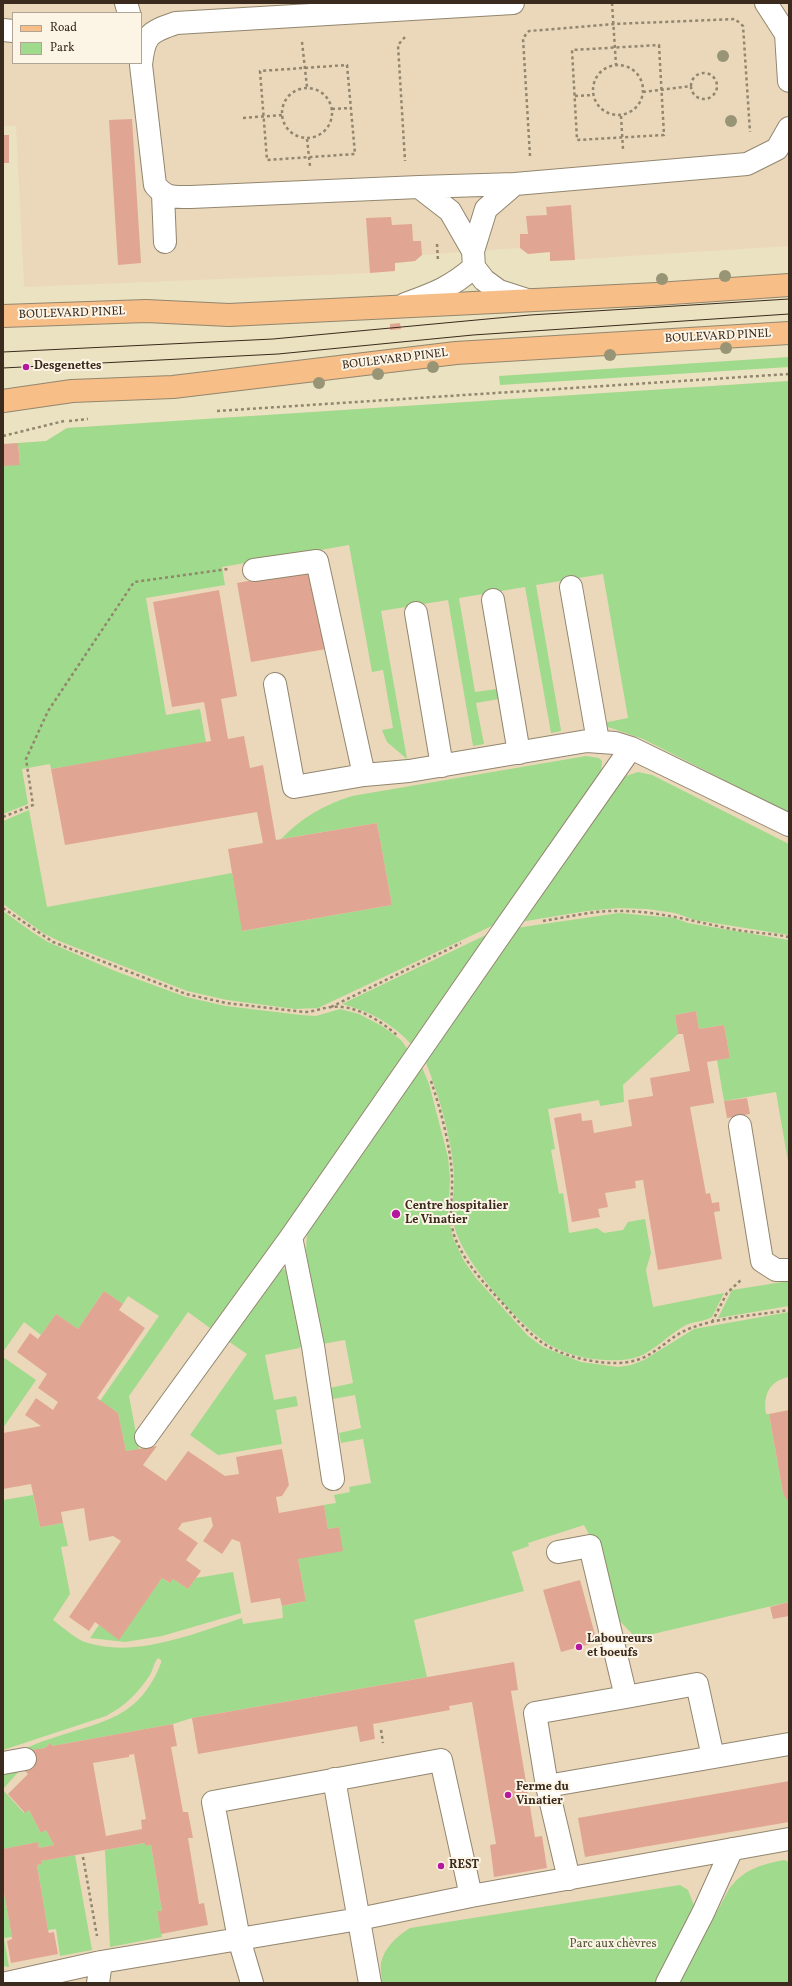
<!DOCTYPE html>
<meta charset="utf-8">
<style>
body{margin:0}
#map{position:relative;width:792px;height:1986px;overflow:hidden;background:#eae2c0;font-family:Vollkorn,serif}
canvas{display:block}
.frame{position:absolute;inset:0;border:4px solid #3b2a1e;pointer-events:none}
.legend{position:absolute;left:12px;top:12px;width:130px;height:52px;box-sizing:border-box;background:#fcf5e5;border:1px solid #afa495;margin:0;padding:5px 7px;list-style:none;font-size:12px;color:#3b2a1e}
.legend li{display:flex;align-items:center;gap:8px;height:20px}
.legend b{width:20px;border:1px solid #afa495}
</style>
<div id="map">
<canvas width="792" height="1986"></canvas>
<div class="frame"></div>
<ul class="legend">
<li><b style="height:5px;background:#f7be87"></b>Road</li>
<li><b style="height:11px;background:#a0da8c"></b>Park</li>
</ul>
</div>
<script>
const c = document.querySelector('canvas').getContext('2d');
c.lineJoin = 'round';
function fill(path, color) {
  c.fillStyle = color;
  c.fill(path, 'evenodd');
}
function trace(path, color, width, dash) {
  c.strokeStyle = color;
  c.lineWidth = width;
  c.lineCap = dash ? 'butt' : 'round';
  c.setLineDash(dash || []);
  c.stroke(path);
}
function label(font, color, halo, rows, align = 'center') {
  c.font = font + ' Vollkorn,serif';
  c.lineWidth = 4;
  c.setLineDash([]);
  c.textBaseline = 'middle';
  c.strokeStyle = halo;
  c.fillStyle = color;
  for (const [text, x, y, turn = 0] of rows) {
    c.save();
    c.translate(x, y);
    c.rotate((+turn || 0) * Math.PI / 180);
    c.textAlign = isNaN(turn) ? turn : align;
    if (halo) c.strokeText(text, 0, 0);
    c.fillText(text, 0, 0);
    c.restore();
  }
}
fill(new Path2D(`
 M 3,3 L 789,3 L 789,246 L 550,261 L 549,252 L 528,254 L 520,248 L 473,251 L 422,255 L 415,261 L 395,263 L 370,273 L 24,287 L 16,126 L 3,126 ZM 13,13 L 141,13 L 141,63 L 13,63 Z
 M 789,381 L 789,1983 L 3,1983 L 3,444 L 46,441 L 67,428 Z`), '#ebd8ba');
fill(new Path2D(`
 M 789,357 L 789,367 L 500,385 L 499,376 Z
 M 789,381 L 789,813 L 643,739 L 608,727 L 606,723 L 608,722 L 628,718 L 603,574 L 536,585 L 561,730 L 561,731 L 551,733 L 525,587 L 459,598 L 475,692 L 497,689 L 499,699 L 476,703 L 484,744 L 473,746 L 448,600 L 381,611 L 407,759 L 387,742 L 382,730 L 393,728 L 383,670 L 372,672 L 349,545 L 222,567 L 225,585 L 146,598 L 166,715 L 200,709 L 206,743 L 51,769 L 50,764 L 22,769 L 28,804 L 3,814 L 3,466 L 20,464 L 18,443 L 46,441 L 67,428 Z
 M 586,756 L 599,758 L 602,761 L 601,772 L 496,924 L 318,1008 L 295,1009 L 227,1000 L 187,991 L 59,941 L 43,933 L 3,904 L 3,821 L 29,810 L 47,907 L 232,873 L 243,931 L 392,905 L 377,823 L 281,839 C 301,818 324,805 352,796 Z
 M 638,772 L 652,775 L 789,844 L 789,935 L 695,920 L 675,913 L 647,909 L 618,908 L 587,911 L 520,922 L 623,777 Z
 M 3,911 L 32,932 L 48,942 L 115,971 L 186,997 L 226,1006 L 301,1015 L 316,1016 L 340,1009 L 359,1014 L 382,1026 L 401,1040 L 409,1051 L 217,1326 L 210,1328 L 188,1312 L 129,1396 L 139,1449 L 126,1451 L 118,1413 L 100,1401 L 159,1316 L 128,1296 L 123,1304 L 104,1291 L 78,1329 L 56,1314 L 41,1335 L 24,1322 L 3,1352 Z
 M 619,913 L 674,918 L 688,923 L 789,940 L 789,1167 L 776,1092 L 724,1101 L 717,1060 L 730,1058 L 724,1025 L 699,1029 L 696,1011 L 675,1015 L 678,1034 L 623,1085 L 624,1102 L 600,1106 L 599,1100 L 548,1109 L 555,1149 L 551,1150 L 559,1194 L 563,1193 L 569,1233 L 597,1228 L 604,1233 L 623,1230 L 628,1222 L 645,1219 L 651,1253 L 646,1270 L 653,1307 L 724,1293 L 712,1317 C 704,1322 694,1321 686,1325 C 667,1335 652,1355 630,1359 C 605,1363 572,1358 550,1345 C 520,1327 461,1259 454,1225 C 450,1208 455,1190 454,1173 C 451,1135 439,1096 425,1060 L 516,928 Z
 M 490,933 L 412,1045 C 393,1024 370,1011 342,1004 Z
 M 421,1065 L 429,1084 L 448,1157 L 450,1179 L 448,1216 L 453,1238 L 464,1261 L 476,1278 L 528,1336 L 543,1347 L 581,1362 L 618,1367 L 631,1365 L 644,1360 L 694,1329 L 789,1312 L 789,1377 C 769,1381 763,1395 766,1414 L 769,1414 L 783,1493 L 789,1504 L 789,1602 L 636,1638 L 618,1619 L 599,1553 L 584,1525 L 528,1543 L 529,1546 L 512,1552 L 524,1591 L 414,1620 L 427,1677 L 192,1718 L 173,1724 L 52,1746 L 50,1743 L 45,1748 L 13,1754 C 26,1748 39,1742 53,1738 C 103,1721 139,1719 161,1663 L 161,1660 L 158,1658 C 154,1662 153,1670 150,1675 C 138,1693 125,1706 106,1716 L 3,1750 L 3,1500 L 33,1495 L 40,1527 L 63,1523 L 68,1546 L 61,1547 L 70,1594 L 53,1620 C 63,1627 76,1640 88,1643 C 136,1658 196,1633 242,1618 L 243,1624 L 283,1618 L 282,1606 L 306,1601 L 298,1559 L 339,1527 L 328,1529 L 324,1505 L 336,1503 L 334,1495 L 350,1492 L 349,1487 L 371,1483 L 363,1439 L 341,1443 L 339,1433 L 361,1428 L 355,1395 L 333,1399 L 330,1388 L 353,1383 L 345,1340 L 322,1344 L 306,1251 L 307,1233 L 315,1216 Z
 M 284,1269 L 288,1271 L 303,1345 L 299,1348 L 265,1355 L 274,1400 L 296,1396 L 298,1406 L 276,1410 L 282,1444 L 218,1455 L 190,1435 L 247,1354 L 228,1341 L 280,1270 Z
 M 789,1281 L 789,1306 L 718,1318 L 732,1290 Z
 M 3,1357 L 36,1380 L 3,1428 Z
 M 233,1572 L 241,1613 L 162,1636 L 125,1642 L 90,1638 L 99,1625 L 119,1639 L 162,1578 L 169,1583 L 173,1579 L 188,1589 L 196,1578 Z
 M 22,1768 L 3,1789 L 3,1770 Z
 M 3,1790 L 24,1813 L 29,1810 L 41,1833 L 46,1830 L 54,1845 L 39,1848 L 38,1842 L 4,1849 Z
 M 145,1843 L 145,1846 L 151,1845 L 162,1911 L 157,1912 L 162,1937 L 110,1947 L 105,1850 Z
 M 75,1855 L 92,1950 L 60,1956 L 56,1929 L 48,1930 L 37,1865 L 42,1864 L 41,1861 Z
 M 784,1860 L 789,1862 L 789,1983 L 679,1983 L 729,1889 C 744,1869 760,1865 784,1860 Z
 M 680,1885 L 688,1890 L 695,1908 L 658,1983 L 382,1983 C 382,1977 380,1969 381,1963 C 384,1948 397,1936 410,1928 Z
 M 3,1888 L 12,1937 L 4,1938 L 9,1967 L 3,1966 Z`), '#a0da8c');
fill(new Path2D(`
 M 132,119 L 141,263 L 118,265 L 109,120 Z
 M 3,135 L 9,135 L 9,163 L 3,163 Z
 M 571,205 L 575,260 L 550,261 L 550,252 L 528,254 L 520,248 L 520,234 L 528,234 L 526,216 L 547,215 L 546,207 Z
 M 391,217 L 392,225 L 412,224 L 413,241 L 421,241 L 422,255 L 415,261 L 395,263 L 395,271 L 370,273 L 366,218 Z
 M 400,323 L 401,329 L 390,330 L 390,324 Z
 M 18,443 L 20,465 L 3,466 L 3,444 Z
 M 312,570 L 326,649 L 251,662 L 237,583 Z
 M 219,590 L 237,696 L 221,699 L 228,739 L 244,736 L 250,768 L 263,765 L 276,840 L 377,823 L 392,905 L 242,931 L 228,849 L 263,843 L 257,812 L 65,845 L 51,769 L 211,741 L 204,702 L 172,707 L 153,602 Z
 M 696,1011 L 699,1029 L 724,1025 L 730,1058 L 707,1062 L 714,1103 L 690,1107 L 706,1194 L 710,1193 L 712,1203 L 719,1202 L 720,1211 L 714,1212 L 722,1259 L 658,1270 L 643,1180 L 635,1181 L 636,1188 L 605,1193 L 608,1207 L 598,1209 L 600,1217 L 572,1222 L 554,1118 L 581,1113 L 582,1121 L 592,1120 L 594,1133 L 632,1126 L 628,1100 L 653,1096 L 650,1078 L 690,1071 L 683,1034 L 678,1034 L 675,1015 Z
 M 747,1098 L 750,1114 L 727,1118 L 724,1101 Z
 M 104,1291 L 123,1304 L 119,1310 L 145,1328 L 97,1398 L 118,1413 L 126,1451 L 157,1446 L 143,1465 L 166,1481 L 188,1451 L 225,1476 L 239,1474 L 236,1457 L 282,1449 L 289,1485 L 282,1496 L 276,1497 L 279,1513 L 324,1505 L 328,1529 L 339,1527 L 343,1551 L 298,1559 L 306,1601 L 282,1606 L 280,1598 L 251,1603 L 240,1542 L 232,1539 L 222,1554 L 203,1541 L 213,1526 L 211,1517 L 182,1523 L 178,1529 L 198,1543 L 186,1560 L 201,1571 L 188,1589 L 173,1579 L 170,1583 L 162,1578 L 119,1640 L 95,1622 L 89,1631 L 69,1617 L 121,1541 L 113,1536 L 89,1541 L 84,1508 L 61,1512 L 63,1523 L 40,1527 L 31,1484 L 3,1489 L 3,1433 L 41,1426 L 25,1415 L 36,1398 L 53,1410 L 58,1402 L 38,1388 L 47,1374 L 17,1352 L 30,1333 L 38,1339 L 56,1314 L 78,1329 Z
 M 789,1410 L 789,1504 L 783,1493 L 769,1414 Z
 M 580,1580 L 597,1642 L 561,1652 L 543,1590 Z
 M 789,1602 L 789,1616 L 773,1619 L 770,1607 Z
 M 514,1662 L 518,1690 L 511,1691 L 535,1837 L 542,1836 L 547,1868 L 494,1877 L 490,1845 L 496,1844 L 472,1702 L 449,1706 L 450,1710 L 373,1724 L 375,1739 L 360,1742 L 357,1726 L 198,1754 L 192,1718 Z
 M 173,1724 L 177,1746 L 171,1747 L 183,1812 L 188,1812 L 193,1838 L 188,1838 L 199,1904 L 204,1903 L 208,1925 L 161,1934 L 157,1911 L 162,1911 L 151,1845 L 145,1846 L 145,1843 L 41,1861 L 42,1864 L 37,1865 L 48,1930 L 49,1933 L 54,1932 L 58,1954 L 11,1963 L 7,1941 L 12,1939 L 12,1937 L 3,1888 L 3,1849 L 38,1842 L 39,1848 L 54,1845 L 46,1830 L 41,1833 L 29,1810 L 25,1813 L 8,1794 L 28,1774 L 22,1768 L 32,1759 L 31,1750 L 45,1748 L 50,1743 L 52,1746 ZM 134,1754 L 146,1819 L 141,1820 L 142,1829 L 106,1836 L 93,1763 L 129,1757 L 129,1755 Z
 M 789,1781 L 789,1822 L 585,1857 L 578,1818 Z`), '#e1a693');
const minor = new Path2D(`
 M 126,3 L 129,13
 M 766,3 L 786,34 L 789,81
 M 3,30 L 13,31
 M 419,187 L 515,184
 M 163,194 L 165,242
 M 473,251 L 450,211 L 419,187 L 191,197 C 172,197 167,199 155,185 L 141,65 C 144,35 149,32 176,23 L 513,3
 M 527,300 L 499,291 L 484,280 L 474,267 L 473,251 L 486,209 L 515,184 L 747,164 L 777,149 L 789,128
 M 405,304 C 433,294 452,287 474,267
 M 254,570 L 317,561 L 364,775
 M 571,587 L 598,741
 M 493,600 L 519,753
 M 416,613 L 442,766
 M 275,684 L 294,787 L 364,775 L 409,771 L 587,741 L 615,743 L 631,748 L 789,825
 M 740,1126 L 762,1261 L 776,1270 L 789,1270
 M 291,1237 L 313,1346 L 333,1479
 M 146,1437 L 291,1237 L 505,928 L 631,748
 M 558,1552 L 590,1546 L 626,1697 L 697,1684 L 713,1757
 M 3,1763 L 25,1759
 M 334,1779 L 370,1983
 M 547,1786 L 535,1713 L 626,1697
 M 569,1879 L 547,1786 L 789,1744
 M 7,1983 L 101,1962 L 359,1919 L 471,1896 L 789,1839
 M 98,1983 L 101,1962
 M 252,1983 L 239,1939 L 213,1802 L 441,1760 L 471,1896
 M 667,1983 L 703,1913 L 732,1849`);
const major = new Path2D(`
 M 3,316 L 146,311 L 229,315 L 657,294 L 789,285
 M 3,401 L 72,391 L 173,387 L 456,353 L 789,333`);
trace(minor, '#92866f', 24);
trace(major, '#92866f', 24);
trace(new Path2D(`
 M 612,3 L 616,65
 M 405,37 L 398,45 L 405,161
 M 302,42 L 307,87
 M 659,45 L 664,135 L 577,140 L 572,50 Z
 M593 90a25 25 0 1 1 50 0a25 25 0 1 1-50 0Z
 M 347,65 L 355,154 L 267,160 L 260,71 Z
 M691 86a13 13 0 1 1 26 0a13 13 0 1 1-26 0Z
 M282 113a25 25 0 1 1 50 0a25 25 0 1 1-50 0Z
 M 643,92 L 691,86
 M 575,96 L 593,95
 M 332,109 L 351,108
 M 621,116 L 623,149
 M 243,118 L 282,115
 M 307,139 L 310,166
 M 530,156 L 523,38 L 529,31 L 614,24 L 735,19 L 743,26 L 750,132
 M 437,244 L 438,261
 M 217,411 L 789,374
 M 69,421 L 88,419
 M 3,436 L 64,421
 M 3,817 L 33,805 L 26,759 L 48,711 L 134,582 L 228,569
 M 3,908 L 53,942 L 186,994 L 226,1003 L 304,1012 C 314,1012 322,1008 331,1007 C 355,1004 381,1021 398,1036
 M 543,921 C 568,917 595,910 621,911 C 659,911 695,922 732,929 C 751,933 770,933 789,937
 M 331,1007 L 461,943
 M 431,1081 C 441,1111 450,1144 452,1175 C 453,1196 448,1215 454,1235 C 464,1263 486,1285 505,1306 C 517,1320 530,1335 546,1345 C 568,1359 612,1368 637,1360 C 657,1354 671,1335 691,1328 C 720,1317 758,1315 789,1310
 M 712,1322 L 727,1293 L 742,1279
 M 381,1730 L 383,1743
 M 83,1857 L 97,1936`), '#92866f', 2.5, [3, 3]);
trace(minor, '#fff', 22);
trace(major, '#f7be87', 22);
trace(new Path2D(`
 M 3,352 L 273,339 L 530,315 L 789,299
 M 3,368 L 278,354 L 473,335 L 789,314`), '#3b2a1e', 1);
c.fillStyle = '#989576';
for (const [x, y] of [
 [723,56],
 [731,121],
 [725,276],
 [662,279],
 [726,348],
 [610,355],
 [433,367],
 [378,374],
 [319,383]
]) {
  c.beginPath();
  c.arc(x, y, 6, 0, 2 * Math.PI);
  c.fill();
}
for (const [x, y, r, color] of [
 [26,367,4,"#b5179e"],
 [396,1214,5,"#b5179e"],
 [579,1647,4,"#b5179e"],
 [508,1795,4,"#b5179e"],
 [441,1866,4,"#b5179e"]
]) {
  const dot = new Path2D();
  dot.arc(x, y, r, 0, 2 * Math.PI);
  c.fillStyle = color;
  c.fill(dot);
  trace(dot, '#fcf5e5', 1.5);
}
label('12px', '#3b2a1e', '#fcf5e5', [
 ["BOULEVARD PINEL",72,314,-2],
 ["BOULEVARD PINEL",718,337,-3],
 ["BOULEVARD PINEL",395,360,-7]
]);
label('bold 12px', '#3b2a1e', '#fcf5e5', [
 ["Desgenettes",34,367],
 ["Centre hospitalier",405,1207],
 ["Le Vinatier",405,1221],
 ["Laboureurs",587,1640],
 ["et boeufs",587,1654],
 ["Ferme du",516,1788],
 ["Vinatier",516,1802],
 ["REST",449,1866]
], 'left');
label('12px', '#54563a', '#fcf5e5', [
 ["Parc aux chèvres",613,1945]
]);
</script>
